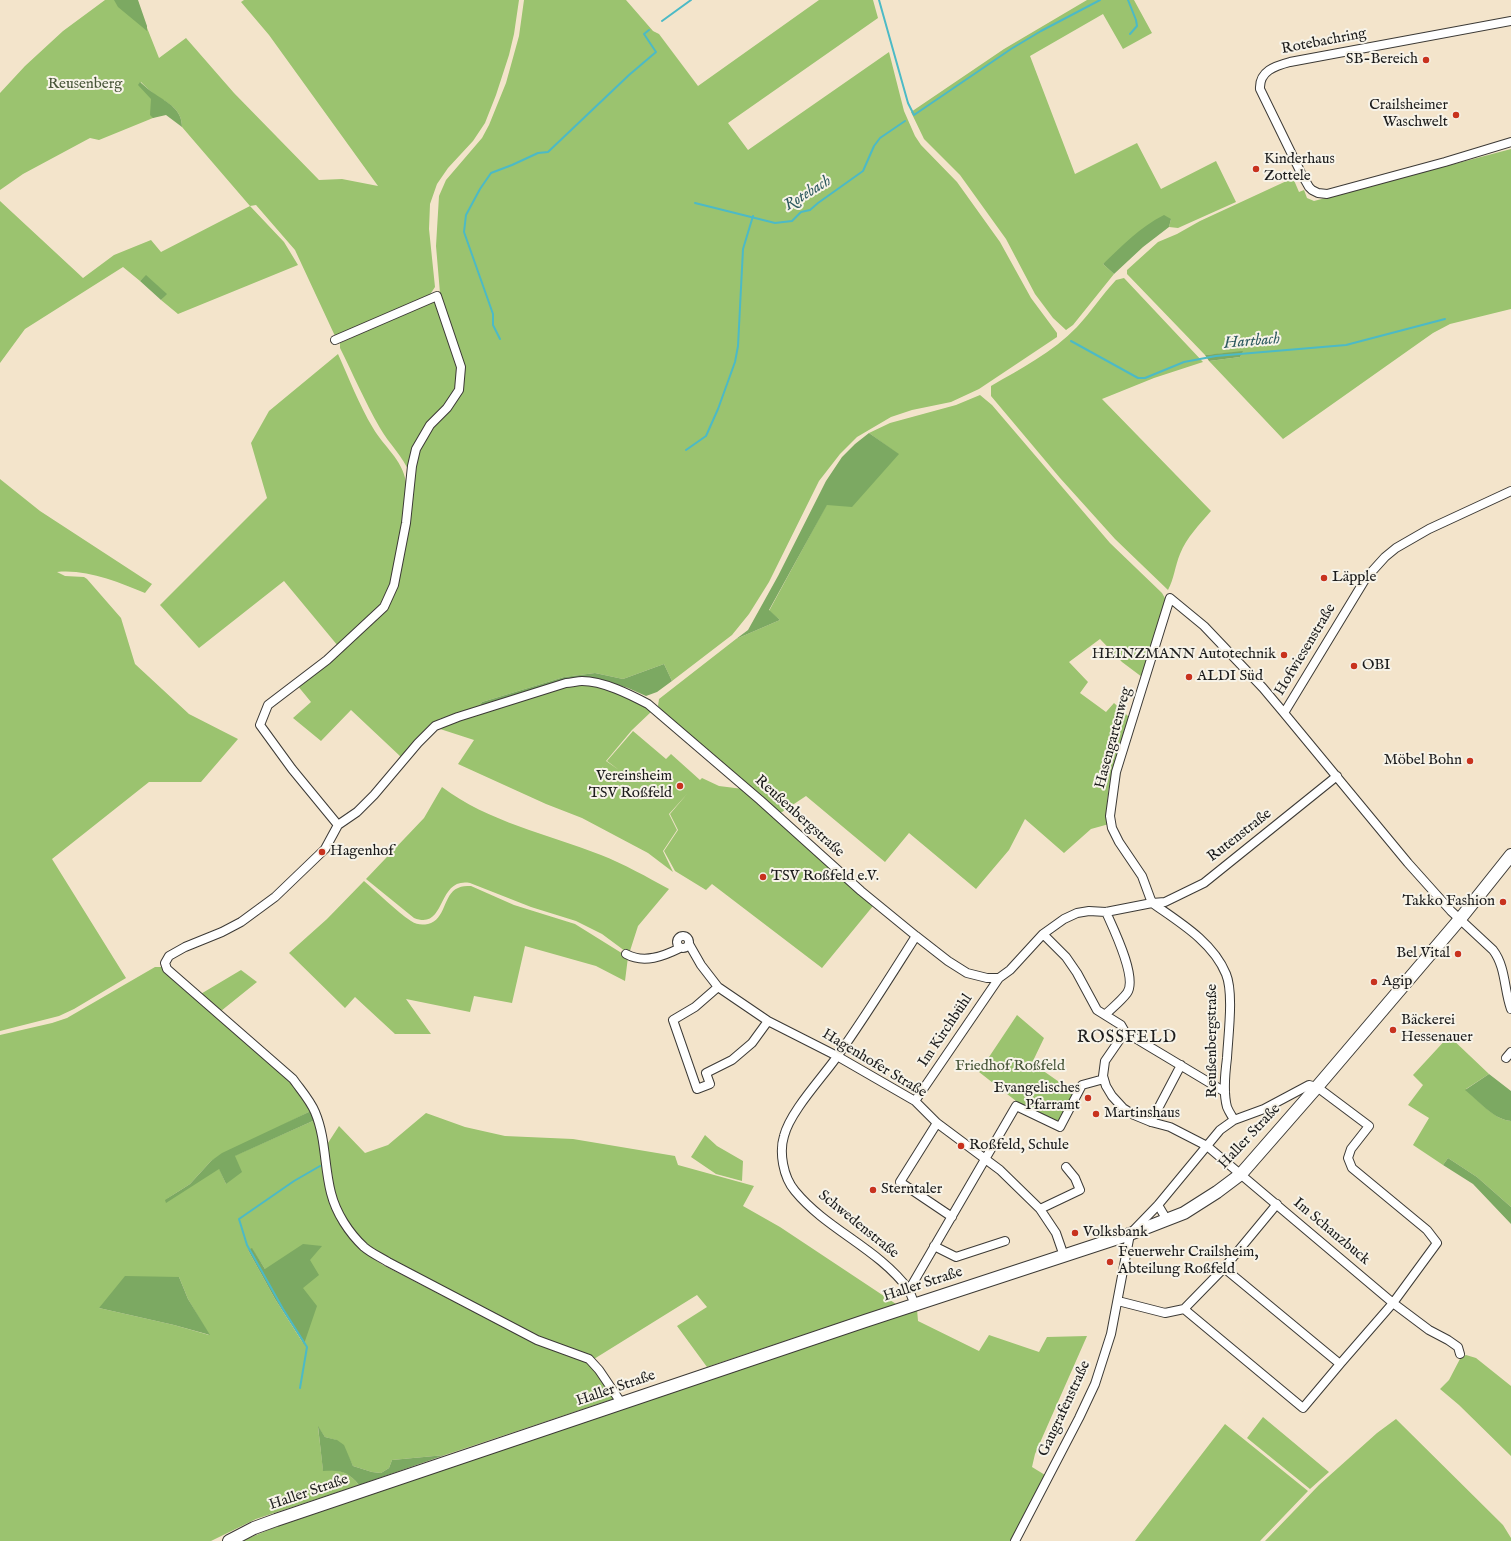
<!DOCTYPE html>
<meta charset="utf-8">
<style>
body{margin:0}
canvas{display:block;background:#f3e4cb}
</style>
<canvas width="1511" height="1541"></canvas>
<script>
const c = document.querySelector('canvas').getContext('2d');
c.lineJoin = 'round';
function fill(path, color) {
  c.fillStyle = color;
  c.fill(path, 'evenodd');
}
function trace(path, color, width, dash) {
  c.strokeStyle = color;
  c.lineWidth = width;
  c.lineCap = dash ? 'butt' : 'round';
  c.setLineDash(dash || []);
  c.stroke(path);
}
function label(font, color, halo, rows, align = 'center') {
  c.font = font + ' "IM FELL English",serif';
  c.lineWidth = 4;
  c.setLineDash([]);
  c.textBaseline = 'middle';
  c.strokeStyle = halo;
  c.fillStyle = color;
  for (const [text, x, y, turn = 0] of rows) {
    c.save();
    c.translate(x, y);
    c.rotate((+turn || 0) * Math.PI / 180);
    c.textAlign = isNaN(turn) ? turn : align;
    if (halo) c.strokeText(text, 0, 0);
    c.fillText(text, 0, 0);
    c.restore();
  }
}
fill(new Path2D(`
 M 105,0 L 136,0 L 159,58 L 186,38 L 234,93 L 319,180 L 342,179 L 378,186 L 269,35 L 241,2 L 244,0 L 519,0 L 514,34 L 509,55 L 496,95 L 485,123 L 473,141 L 448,168 L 437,184 L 430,204 L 429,229 L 435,287 L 429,296 L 335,336 L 295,250 L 256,205 L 250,206 L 284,242 L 298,265 L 178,314 L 161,300 L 166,294 L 146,276 L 140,281 L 123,267 L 25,329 L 0,363 L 0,201 L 83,278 L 114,255 L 151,240 L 161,252 L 250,206 L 182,127 C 182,109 168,103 155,95 C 150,91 145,86 141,82 L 139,85 L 169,109 L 153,118 L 99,140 L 90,138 L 23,174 L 0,190 L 0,93 L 25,66 L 63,31 Z
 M 524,0 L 626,0 L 653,31 L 659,34 L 698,86 L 819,0 L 873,0 L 878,18 L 728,123 L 748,150 L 889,52 L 904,111 L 915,136 L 921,145 L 957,182 L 1000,242 L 1031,298 L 1057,333 L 1057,337 L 979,389 L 951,402 L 912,410 L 891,417 L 857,437 L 840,454 L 819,481 L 769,582 L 749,614 L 732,635 L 672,681 L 664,664 L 623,679 L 595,673 L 564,677 L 482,702 L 479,707 L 439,719 L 401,757 L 351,710 L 321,741 L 293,718 L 311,702 L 297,685 L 375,620 L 398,577 L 413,497 L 415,461 L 419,446 L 436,424 L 452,405 L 462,375 L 440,293 L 436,246 L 439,196 L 446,180 L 482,138 L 489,125 L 506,83 L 519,36 Z
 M 1087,0 L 1134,0 L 1152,33 L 1123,49 L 1103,14 L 1030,56 L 1075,174 L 1137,143 L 1161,189 L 1216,161 L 1236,202 L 1178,228 L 1169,227 L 1171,219 L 1103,264 L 1114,274 L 1073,325 L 1066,330 L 1053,318 L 1035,294 L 1006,239 L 960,175 L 924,139 L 911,112 L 1004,49 Z
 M 1511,149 L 1511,309 L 1450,324 L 1433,333 L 1283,439 L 1209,361 L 1240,357 L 1242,352 L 1205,355 L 1127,274 L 1127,270 L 1158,242 L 1177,234 L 1200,221 L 1293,178 L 1299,192 L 1304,190 L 1307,198 L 1314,201 Z
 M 1124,278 L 1203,362 L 1154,378 L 1102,399 L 1211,511 C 1199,525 1187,537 1180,554 C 1175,566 1174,579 1168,590 L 1115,539 L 1060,478 L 991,396 L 991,386 C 1020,369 1053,352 1077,327 C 1091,312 1102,295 1116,280 Z
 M 436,299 L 454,356 L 457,370 L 457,382 L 448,403 L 430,423 L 410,474 C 403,456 389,444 380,428 C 365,402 353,374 340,348 L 340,343 Z
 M 338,354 C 349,378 359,405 373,428 C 384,447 402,459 406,482 C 410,505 395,584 381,603 C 369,619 352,633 338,646 L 284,581 L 199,648 L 160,605 L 267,498 L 251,443 L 269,411 Z
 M 980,395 L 992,405 L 1110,543 L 1162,593 L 1166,600 L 1142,677 L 1122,662 L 1100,639 L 1069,662 L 1088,682 L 1080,693 L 1106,712 L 1114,703 L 1129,717 C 1119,750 1102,790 1109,824 L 1091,829 L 1064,853 L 1025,819 L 1009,850 L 976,889 L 909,833 L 885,862 L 806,796 L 779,814 L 663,712 L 658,706 L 659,699 L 736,639 L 780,620 L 769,611 L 827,504 L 898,454 L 869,433 L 890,423 L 956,405 Z
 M 0,479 L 40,511 L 152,584 L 145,593 C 118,582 87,569 57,572 L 65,576 L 84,577 L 87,579 L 121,618 L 135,664 L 189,714 L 238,739 L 201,782 L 149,782 L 52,859 L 126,978 L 74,1009 L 59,1016 L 0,1031 Z
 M 574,684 L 590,684 L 622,693 L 652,711 L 632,730 L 606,761 L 619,770 L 607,761 L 633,731 L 666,759 L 671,754 L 700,780 L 702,778 L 719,786 L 743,789 L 873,906 L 822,968 L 712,884 L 706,890 L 675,871 L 664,851 L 678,830 L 670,814 L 687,794 L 669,814 L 677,830 L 663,851 L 673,872 L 648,853 L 582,818 L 546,804 L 458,764 L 474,740 L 437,728 Z
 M 442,787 C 488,822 548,834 601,855 C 624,864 647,877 669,889 L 638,926 L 629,954 L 602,934 L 576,921 L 531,907 L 470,883 C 436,877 447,931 414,918 L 366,879 L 424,818 Z
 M 364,881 C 378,893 396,911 411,921 C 417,925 422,925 428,924 C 446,920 443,894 458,888 C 462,886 466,886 471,886 L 514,905 L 575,924 L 628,957 L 625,981 L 596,966 L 525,946 L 512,1003 L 474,996 L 470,1012 L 406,999 L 431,1034 L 395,1034 L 355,997 L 345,1008 L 289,953 L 327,919 Z
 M 155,967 L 163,967 L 176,983 L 282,1074 L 299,1090 L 311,1111 L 211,1161 L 190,1184 L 165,1200 L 219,1168 L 226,1184 L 234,1156 L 315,1120 L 330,1198 L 359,1246 L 371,1257 L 383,1265 L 526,1339 L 559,1352 L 581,1359 L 591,1366 L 611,1390 L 613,1399 L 445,1455 L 392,1460 L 389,1468 L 381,1473 L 372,1472 L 353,1466 L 348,1456 L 336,1440 L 325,1437 L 318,1427 L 323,1470 C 340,1470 348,1471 359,1485 L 256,1519 L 211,1541 L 0,1541 L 0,1035 L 52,1023 L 67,1018 ZM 252,1249 L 265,1269 L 303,1343 L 275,1299 L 248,1250 ZM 179,1277 L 188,1299 L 209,1335 L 174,1325 L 99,1308 Z
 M 241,970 L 257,982 L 221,1011 L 199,995 Z
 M 1017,1015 L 1044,1038 L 1032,1063 L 1075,1093 L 1059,1124 L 1016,1101 L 979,1072 Z
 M 1449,1036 L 1489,1074 L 1466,1089 C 1478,1100 1494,1120 1511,1121 L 1511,1207 L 1477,1177 L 1448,1158 L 1443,1165 L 1413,1145 L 1429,1118 L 1408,1105 L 1423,1085 L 1413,1075 Z
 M 426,1113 L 465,1127 L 505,1136 L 573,1139 L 675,1156 L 678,1165 L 754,1186 L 743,1206 L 780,1227 L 896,1304 L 707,1367 L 677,1326 L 707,1307 L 697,1295 L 594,1359 L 530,1333 L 388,1260 L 366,1245 L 350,1227 L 340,1209 L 334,1193 L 332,1173 L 326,1146 L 339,1126 L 365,1153 L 388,1145 Z
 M 705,1135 L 717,1146 L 743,1161 L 742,1181 L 716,1174 L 691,1157 Z
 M 917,1309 L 918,1321 L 979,1351 L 989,1335 L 1039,1352 L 1047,1337 L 1087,1336 L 1035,1454 L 1032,1467 L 1045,1475 L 1012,1541 L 242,1541 L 273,1528 Z
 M 1466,1355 L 1476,1358 L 1511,1386 L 1511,1456 L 1459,1405 L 1440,1389 L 1449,1380 L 1461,1357 Z
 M 1263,1417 L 1329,1472 L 1310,1489 L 1247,1438 Z
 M 1396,1419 L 1503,1525 L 1511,1538 L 1511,1541 L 1265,1541 L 1319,1485 L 1377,1433 Z
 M 1225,1424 L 1308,1491 L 1260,1541 L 1135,1541 Z`), '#9bc36f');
fill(new Path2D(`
 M 114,0 L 138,0 L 147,26 L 147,31 L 118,7 Z
 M 140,82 C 145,86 150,91 155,94 C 168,103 182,109 182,127 L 166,115 L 153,118 L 150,115 L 151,99 L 138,85 Z
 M 1164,215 L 1171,219 L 1169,227 L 1143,247 L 1114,274 L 1103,264 C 1122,246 1140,227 1164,215 Z
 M 146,275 L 167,294 L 161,300 L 140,281 Z
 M 1243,351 L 1240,357 L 1209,361 L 1205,355 Z
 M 869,433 L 899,454 L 852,507 L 827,505 L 769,610 L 780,620 L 736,639 L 748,630 L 778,576 L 826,481 L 842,457 L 855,444 Z
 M 664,664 L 672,681 L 657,692 L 646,696 L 628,688 L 597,678 L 571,679 L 479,707 L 482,702 L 564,677 L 595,673 L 623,679 Z
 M 1489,1074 L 1511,1091 L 1511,1121 C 1494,1120 1478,1100 1465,1090 Z
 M 311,1111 L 315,1120 L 235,1156 L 242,1172 L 226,1184 L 219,1169 L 166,1203 L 165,1200 L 190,1184 L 211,1161 L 222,1153 Z
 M 1448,1158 L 1477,1177 L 1511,1207 L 1511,1224 L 1473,1184 L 1443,1165 Z
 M 303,1244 L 322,1246 L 310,1260 L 319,1275 L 303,1288 L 317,1306 L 304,1344 L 275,1299 L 248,1250 L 252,1248 L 265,1269 Z
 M 125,1276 L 179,1277 L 188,1299 L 210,1335 L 174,1325 L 99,1308 Z
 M 318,1426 L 325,1437 L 337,1440 L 344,1445 L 353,1466 L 372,1472 L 381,1473 L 389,1468 L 392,1460 L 445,1455 L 359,1485 C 348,1471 340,1470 323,1471 Z`), '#7ca962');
trace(new Path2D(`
 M 879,0 L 908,103 L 914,115 L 1011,49 L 1041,31 L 1100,0
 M 1128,0 L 1136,20 L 1137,26 L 1130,34
 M 662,21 L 691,0
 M 695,203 L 775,223 L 792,221 L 801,212 L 810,210 L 818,203 L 863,171 L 874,146 L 880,138 L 905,121
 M 500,339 L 493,325 L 493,314 L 464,232 L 466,215 L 480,189 L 491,173 L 512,165 L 538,153 L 548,152 L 629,75 L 656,52 L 644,34 L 649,30
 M 1071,341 L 1138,378 L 1145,378 L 1184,362 L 1216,356 L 1346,345 L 1445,319
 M 686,450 L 706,436 L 718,409 L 735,362 L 738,346 L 743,249 L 753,216
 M 300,1388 L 307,1347 L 283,1309 L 247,1245 L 239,1219 L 294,1181 L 320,1166`), '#4cbac6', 2);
const minor = new Path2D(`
 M 1511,21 L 1290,62 C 1275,66 1259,71 1260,89 L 1301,173 L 1309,187 L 1312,190 L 1318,193 L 1327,194 L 1445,162 L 1511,142
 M 335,340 L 437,296 L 461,367 L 459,390 L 447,408 L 430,425 L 416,449 L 412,466 L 406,523 L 394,585 L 384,607 L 327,660 L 268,705 L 260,725 L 292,769 L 338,825
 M 1511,491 L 1429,529 L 1396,548 L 1385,557 L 1366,578 L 1284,713 L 1408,863 L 1451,911 L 1493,950 C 1506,967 1504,990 1511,1009
 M 1152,903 L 1142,876 L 1119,842 L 1112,828 L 1110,816 L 1116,772 L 1170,598 L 1204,626 L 1263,688 L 1284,713
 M 1152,903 C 1179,922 1213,942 1226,974 C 1234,993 1228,1037 1227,1058 C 1225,1074 1223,1092 1227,1107 C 1229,1112 1232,1116 1234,1120
 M 1043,934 L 1066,957 L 1077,973 L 1097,1010 L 1121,1025 L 1125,1032 L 1225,1092
 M677 942a6 6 0 1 1 12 0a6 6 0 1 1-12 0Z
 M 689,944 L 701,965 L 718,987 L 768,1021 L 837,1056 L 915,1101 L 937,1123 L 1000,1170 L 1040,1209 L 1056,1233 L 1064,1256
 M 626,954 C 644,964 664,956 680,948
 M 718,987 L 695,1007 L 673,1020 L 697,1089 L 710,1084 L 706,1073 L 732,1060 L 752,1043 L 768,1021
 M 1105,1015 C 1112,1008 1121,1001 1127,993 C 1138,978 1113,928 1106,912
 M 1125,1032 L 1105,1061 L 1103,1076 L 1106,1086 L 1112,1096 L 1123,1108 L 1134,1115 L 1151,1122 L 1170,1127 L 1207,1146 L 1393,1303 L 1429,1330 L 1448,1340 L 1458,1347 L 1460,1354
 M 1506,1058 L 1511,1052
 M 915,1101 L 999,978
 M 1151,1122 L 1181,1065
 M 937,1123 L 900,1182 L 952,1217
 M 1158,1205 L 1167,1220
 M 1040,1209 L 1080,1190 L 1075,1178 L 1066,1167
 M 934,1246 L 956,1257 L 1005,1241
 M 909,1290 C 878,1248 827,1230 795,1191 C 783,1177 779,1152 784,1136 C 790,1112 821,1079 836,1058 C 864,1019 890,977 916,936
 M 1118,1301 L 1165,1313 L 1184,1309 L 1224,1268 L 1277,1204
 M 915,1305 L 909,1290 L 1016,1106 L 1060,1127 L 1082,1085 L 1104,1079
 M 1184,1309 L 1303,1408 L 1340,1364
 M 622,1404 L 599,1370 L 589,1359 L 537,1340 L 388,1262 C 380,1257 371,1253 364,1247 C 349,1233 336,1213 331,1193 C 324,1166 326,1138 315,1112 C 310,1100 300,1089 293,1079 L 167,969 L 165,963 L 169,956 L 185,947 L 222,932 L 241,922 L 275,897 L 325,849 L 338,825 L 357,812 L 374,795 L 418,743 L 435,726 L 458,717 L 566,683 C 571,683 577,681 582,681 C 603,681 629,694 648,704 L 760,800 L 861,891 L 916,936 L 948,961 L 967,973 L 987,978 L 999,978 L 1010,970 L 1043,934 L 1064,919 L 1077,913 L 1089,911 L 1106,912 L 1152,903 L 1165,902 L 1204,883 L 1337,776
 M 1015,1541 L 1079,1418 L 1095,1384 L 1111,1334 L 1130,1234 L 1158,1205 L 1220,1130 L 1234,1120 L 1264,1109 L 1309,1085 L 1317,1087 L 1369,1126 L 1351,1149 L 1348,1158 L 1352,1168 L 1427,1230 L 1437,1243 L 1393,1303 L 1340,1364 L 1224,1268`);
const secondary = new Path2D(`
 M 229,1541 L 254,1528 L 276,1520 L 865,1321 L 1130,1234 L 1184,1213 L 1217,1192 L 1241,1174 L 1317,1087 L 1460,919 L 1511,855`);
trace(minor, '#3c3a36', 10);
trace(secondary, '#3c3a36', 14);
trace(minor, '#fff', 8);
trace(secondary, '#fff', 12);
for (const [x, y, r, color] of [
 [1426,60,4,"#c8321e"],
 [1456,115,4,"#c8321e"],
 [1256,169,4,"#c8321e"],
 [1324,578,4,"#c8321e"],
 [1284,655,4,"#c8321e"],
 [1354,666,4,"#c8321e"],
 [1189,677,4,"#c8321e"],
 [1470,761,4,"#c8321e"],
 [680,786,4,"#c8321e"],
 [322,852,4,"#c8321e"],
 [763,877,4,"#c8321e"],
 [1503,902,4,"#c8321e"],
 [1458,954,4,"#c8321e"],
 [1374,982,4,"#c8321e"],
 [1393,1030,4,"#c8321e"],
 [1088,1098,4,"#c8321e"],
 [1096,1114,4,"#c8321e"],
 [961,1146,4,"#c8321e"],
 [873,1190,4,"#c8321e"],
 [1075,1233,4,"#c8321e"],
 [1110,1262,4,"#c8321e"]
]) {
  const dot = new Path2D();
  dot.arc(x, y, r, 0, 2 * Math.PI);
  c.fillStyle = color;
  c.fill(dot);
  trace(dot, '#f7f3e8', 1.5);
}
label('15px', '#1c1c1c', '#f7f3e8', [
 ["Rotebachring",1324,42,-11],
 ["Hofwiesenstraße",1306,650,-59],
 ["Hasengartenweg",1114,738,-75],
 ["Reußenbergstraße",799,817,42],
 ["Rutenstraße",1240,836,-38],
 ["Im Kirchbühl",946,1031,-56],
 ["Reußenbergstraße",1213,1041,-90],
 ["Hagenhofer Straße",874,1064,31],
 ["Haller Straße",1250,1137,-47],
 ["Schwedenstraße",858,1225,39],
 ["Im Schanzbuck",1331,1232,40],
 ["Haller Straße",923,1285,-18],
 ["Haller Straße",616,1389,-19],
 ["Gaugrafenstraße",1065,1409,-65],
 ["Haller Straße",309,1493,-19]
]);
label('15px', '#1c1c1c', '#f7f3e8', [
 ["SB-Bereich",1418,60,"right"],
 ["Crailsheimer",1448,106,"right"],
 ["Waschwelt",1448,123,"right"],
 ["Kinderhaus",1264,160],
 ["Zottele",1264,177],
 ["Läpple",1332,578],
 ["HEINZMANN Autotechnik",1276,655,"right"],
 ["OBI",1362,666],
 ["ALDI Süd",1197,677],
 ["Möbel Bohn",1462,761,"right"],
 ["Vereinsheim",672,777,"right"],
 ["TSV Roßfeld",672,794,"right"],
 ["Hagenhof",330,852],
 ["TSV Roßfeld e.V.",771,877],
 ["Takko Fashion",1495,902,"right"],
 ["Bel Vital",1450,954,"right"],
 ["Agip",1382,982],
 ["Bäckerei",1401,1021],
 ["Hessenauer",1401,1038],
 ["Evangelisches",1080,1089,"right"],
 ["Pfarramt",1080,1106,"right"],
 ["Martinshaus",1104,1114],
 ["Roßfeld, Schule",969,1146],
 ["Sterntaler",881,1190],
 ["Volksbank",1083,1233],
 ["Feuerwehr Crailsheim,",1118,1253],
 ["Abteilung Roßfeld",1118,1270]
], 'left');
label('15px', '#485639', '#f7f3e8', [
 ["Reusenberg",85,85],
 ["Friedhof Roßfeld",1010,1067]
]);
label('italic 16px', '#2f5b60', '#f7f3e8', [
 ["Rotebach",808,194,-32],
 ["Hartbach",1252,342,-5]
]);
c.letterSpacing = '1px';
label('17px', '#1c1c1c', '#f7f3e8', [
 ["ROSSFELD",1127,1039]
]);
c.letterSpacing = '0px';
</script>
